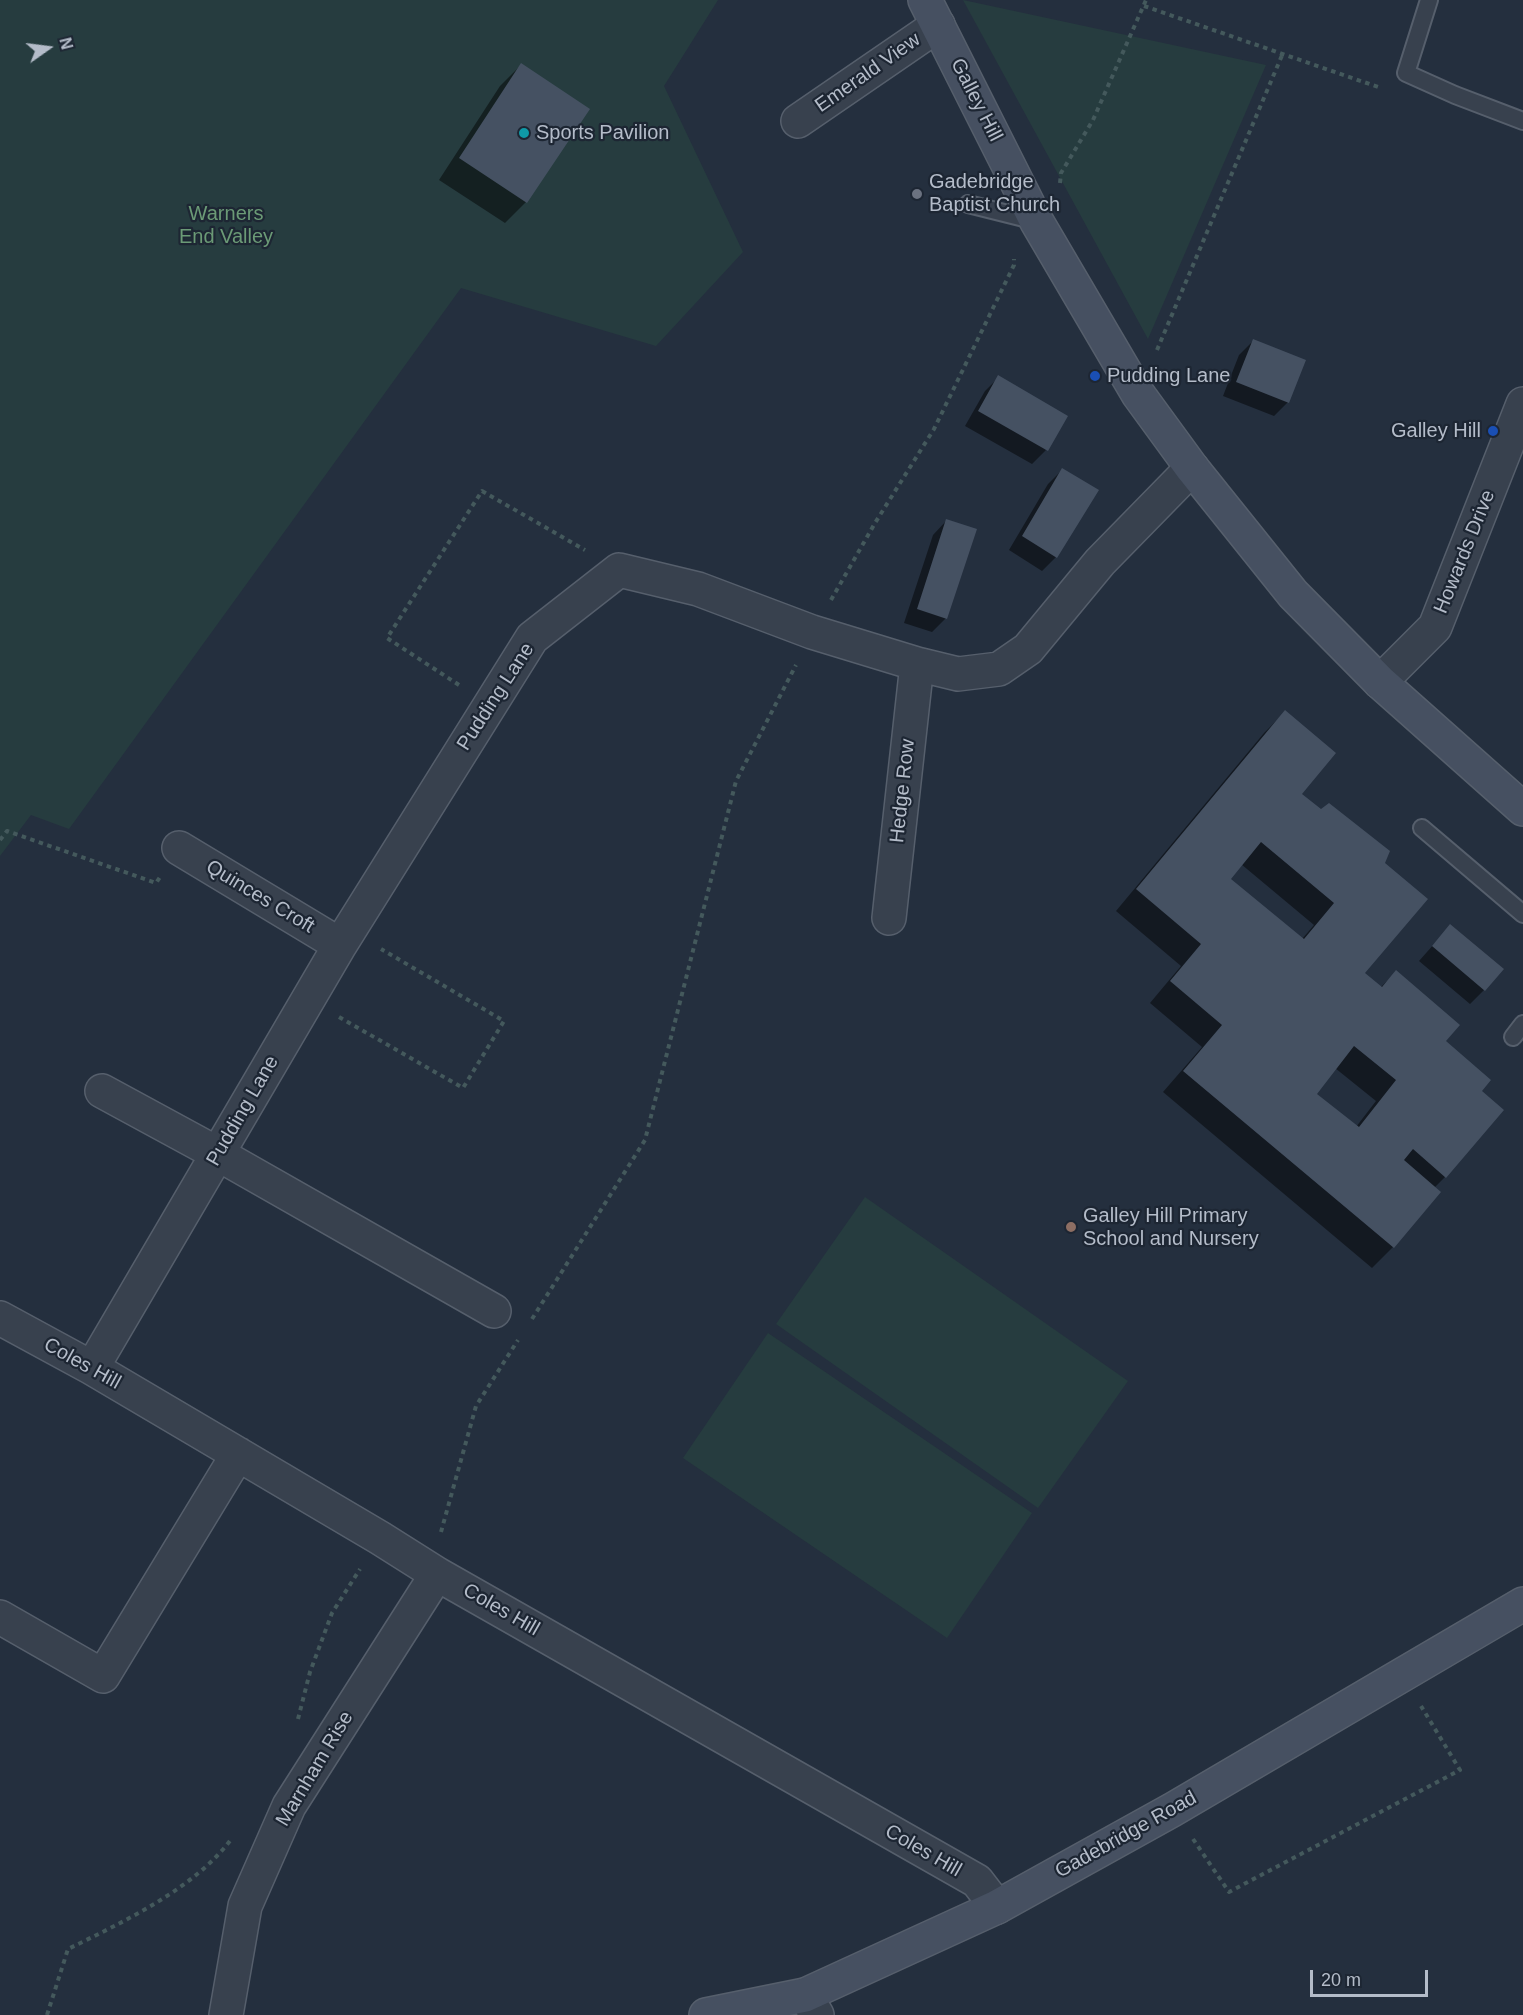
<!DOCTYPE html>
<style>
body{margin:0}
#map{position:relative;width:1523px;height:2015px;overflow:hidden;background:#242f3e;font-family:Helvetica,sans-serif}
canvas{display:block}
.north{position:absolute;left:18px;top:18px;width:60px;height:60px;-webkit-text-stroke:4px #1d2633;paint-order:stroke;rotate:76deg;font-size:16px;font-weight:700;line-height:24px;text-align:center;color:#b4bcc9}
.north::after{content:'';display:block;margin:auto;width:21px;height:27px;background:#b4bcc9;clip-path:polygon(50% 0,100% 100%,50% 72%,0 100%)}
.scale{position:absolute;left:1310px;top:1970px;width:118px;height:27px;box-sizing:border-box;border:3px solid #b4bcc9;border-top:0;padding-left:8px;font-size:18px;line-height:21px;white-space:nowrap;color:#b4bcc9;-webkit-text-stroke:4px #1d2633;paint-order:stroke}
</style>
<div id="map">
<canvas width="1523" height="2015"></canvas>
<div class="north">N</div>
<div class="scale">20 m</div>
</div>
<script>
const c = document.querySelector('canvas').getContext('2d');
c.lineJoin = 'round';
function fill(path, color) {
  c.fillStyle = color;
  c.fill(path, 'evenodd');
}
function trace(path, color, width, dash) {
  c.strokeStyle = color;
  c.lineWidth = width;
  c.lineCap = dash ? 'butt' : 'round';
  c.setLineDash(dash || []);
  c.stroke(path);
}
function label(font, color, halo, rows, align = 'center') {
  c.font = font + ' Helvetica,sans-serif';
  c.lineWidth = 4.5;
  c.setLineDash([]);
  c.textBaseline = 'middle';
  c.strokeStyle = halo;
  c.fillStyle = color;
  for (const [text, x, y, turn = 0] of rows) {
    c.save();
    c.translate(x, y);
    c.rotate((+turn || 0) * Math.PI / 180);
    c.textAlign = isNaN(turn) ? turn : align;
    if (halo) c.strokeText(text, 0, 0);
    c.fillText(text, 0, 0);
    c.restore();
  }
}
fill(new Path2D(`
 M 0,0 L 718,0 L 664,86 L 743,252 L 656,346 L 461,288 L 69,829 L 31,815 L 0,856 Z
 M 963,0 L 1266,65 L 1148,339 Z
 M 865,1197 L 1128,1381 L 1038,1508 L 776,1324 Z
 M 768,1333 L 1032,1513 L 947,1638 L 683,1458 Z`), '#263c3f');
fill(new Path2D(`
 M 521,65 L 526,202 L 505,223 L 439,180 L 500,86 Z
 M 1253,341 L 1288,402 L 1274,416 L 1223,396 L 1239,355 Z
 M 999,377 L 1046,450 L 1032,464 L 965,426 L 985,391 Z
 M 1062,470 L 1056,557 L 1042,571 L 1009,550 L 1048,484 Z
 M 947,520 L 946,618 L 932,632 L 904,623 L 933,535 Z
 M 1285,712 L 1300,794 L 1383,863 L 1363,973 L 1380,988 L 1396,972 L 1480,1091 L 1445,1177 L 1434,1188 L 1393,1247 L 1372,1268 L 1163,1092 L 1202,1047 L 1150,1003 L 1181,966 L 1116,911 L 1264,733 ZM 1241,864 L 1314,925 L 1302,939 L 1229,879 ZM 1335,1068 L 1376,1101 L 1356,1127 L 1315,1094 Z
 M 1450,926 L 1484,990 L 1470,1004 L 1419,961 Z`), '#0007');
fill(new Path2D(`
 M 521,63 L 590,109 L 527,203 L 459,158 Z
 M 1253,339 L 1306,360 L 1289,403 L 1236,382 Z
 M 998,375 L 1068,416 L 1048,451 L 978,411 Z
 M 1062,468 L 1099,490 L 1057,558 L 1022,536 Z
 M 946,519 L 977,529 L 947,619 L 917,609 Z
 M 1285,710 L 1336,753 L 1302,794 L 1321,809 L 1329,803 L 1390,851 L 1385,863 L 1428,899 L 1365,973 L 1382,987 L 1396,970 L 1460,1025 L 1446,1041 L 1491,1080 L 1482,1091 L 1504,1110 L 1446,1178 L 1413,1149 L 1404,1160 L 1441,1192 L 1394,1248 L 1183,1071 L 1222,1025 L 1170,981 L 1201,944 L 1136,889 ZM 1261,842 L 1334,903 L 1304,939 L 1231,879 ZM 1354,1046 L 1396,1080 L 1359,1127 L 1317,1094 Z
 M 1450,924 L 1504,969 L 1485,991 L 1432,946 Z`), '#455162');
const lane = new Path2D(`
 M 1429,0 L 1406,73 L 1455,95 L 1523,121
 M 968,204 L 1036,221
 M 1422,828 L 1523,914
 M 1513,1037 L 1523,1024`);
const street = new Path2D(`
 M 798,121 L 938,25
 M 1380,682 L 1435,627 L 1523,404
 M 179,848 L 340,945
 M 889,918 L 917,664
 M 102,1091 L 218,1154 L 494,1311
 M 0,1318 L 92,1368 L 380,1538 L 437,1574 L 977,1881 L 997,1907
 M 92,1368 L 340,945 L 532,638 L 619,570 L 698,589 L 812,632 L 917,664 L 958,674 L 999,669 L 1028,649 L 1100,562 L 1192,468
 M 0,1617 L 103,1676 L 238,1454
 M 805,1995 L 817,2015
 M 226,2015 L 245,1906 L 289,1806 L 437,1574`);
const secondary = new Path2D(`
 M 925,0 L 1037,222 L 1138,394 L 1192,468 L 1293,594 L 1380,682 L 1523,809
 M 706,2015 L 805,1995 L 997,1907 L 1172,1810 L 1523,1604`);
trace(lane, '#565f6c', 20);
trace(street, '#565f6c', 36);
trace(secondary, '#565f6c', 36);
trace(new Path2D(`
 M 1144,6 L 1381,88
 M 1060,183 L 1061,173 L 1093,120 L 1146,0
 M 1157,350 L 1283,53
 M 831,600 L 875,523 L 934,429 L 1014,265 L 1014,259
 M 459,685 L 387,638 L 482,491 L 585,550
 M 0,840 L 7,831 L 156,883 L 160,877
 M 339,1017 L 463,1088 L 504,1021 L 381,949
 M 532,1319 L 645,1140 L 736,781 L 796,665
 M 441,1532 L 476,1406 L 518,1340
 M 298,1719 L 310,1672 L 332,1613 L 360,1569
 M 1193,1839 L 1229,1892 L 1460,1770 L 1421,1706
 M 47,2015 L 68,1949 C 123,1922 196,1888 232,1838`), '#44595c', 4, [4.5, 4.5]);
trace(lane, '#38414e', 16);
trace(street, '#38414e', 33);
trace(secondary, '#465061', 33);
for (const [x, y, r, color] of [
 [524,133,6,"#0f9aa8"],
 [917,194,6,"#6b7280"],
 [1095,376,6,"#1a4fb4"],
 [1493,431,6,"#1a4fb4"],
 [1071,1227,6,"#8d6e63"]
]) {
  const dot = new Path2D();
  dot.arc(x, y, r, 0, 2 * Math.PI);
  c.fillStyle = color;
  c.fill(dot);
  trace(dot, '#1d2633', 2);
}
label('20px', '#b4bcc9', '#1d2633', [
 ["Emerald View",868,73,-35],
 ["Galley Hill",976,100,63],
 ["Howards Drive",1465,552,-68],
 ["Pudding Lane",496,697,-57],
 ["Hedge Row",903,791,-84],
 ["Quinces Croft",260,897,31],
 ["Pudding Lane",243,1111,-60],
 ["Coles Hill",82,1364,29],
 ["Coles Hill",501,1610,30],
 ["Marnham Rise",315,1769,-59],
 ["Gadebridge Road",1126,1835,-29],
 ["Coles Hill",923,1851,30]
]);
label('20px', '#b4bcc9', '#1d2633', [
 ["Sports Pavilion",536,133],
 ["Gadebridge",929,182],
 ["Baptist Church",929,205],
 ["Pudding Lane",1107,376],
 ["Galley Hill",1481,431,"right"],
 ["Galley Hill Primary",1083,1216],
 ["School and Nursery",1083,1239]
], 'left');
label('20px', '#6b9a76', '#1d2633', [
 ["Warners",226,214],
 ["End Valley",226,237]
]);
</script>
